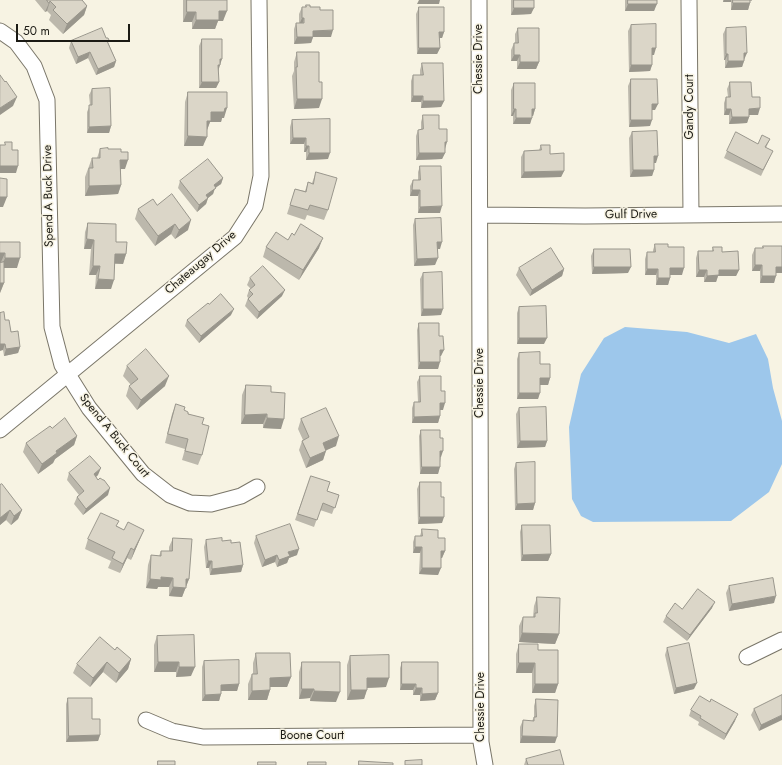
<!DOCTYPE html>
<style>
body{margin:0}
#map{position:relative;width:782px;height:765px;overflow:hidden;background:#f7f3e3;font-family:Jost,sans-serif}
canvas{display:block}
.scale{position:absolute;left:16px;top:24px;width:114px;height:18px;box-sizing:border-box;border:2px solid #1b1a14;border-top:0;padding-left:5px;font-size:12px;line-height:14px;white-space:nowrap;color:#1b1a14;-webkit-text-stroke:3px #f7f3e3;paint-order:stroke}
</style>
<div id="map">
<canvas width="782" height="765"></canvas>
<div class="scale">50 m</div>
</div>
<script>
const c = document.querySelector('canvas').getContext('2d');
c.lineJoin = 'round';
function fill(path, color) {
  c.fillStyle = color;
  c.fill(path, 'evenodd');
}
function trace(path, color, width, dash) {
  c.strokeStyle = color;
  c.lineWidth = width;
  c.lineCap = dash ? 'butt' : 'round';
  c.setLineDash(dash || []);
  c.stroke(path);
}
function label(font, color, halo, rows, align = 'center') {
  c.font = font + ' Jost,sans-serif';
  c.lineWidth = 3;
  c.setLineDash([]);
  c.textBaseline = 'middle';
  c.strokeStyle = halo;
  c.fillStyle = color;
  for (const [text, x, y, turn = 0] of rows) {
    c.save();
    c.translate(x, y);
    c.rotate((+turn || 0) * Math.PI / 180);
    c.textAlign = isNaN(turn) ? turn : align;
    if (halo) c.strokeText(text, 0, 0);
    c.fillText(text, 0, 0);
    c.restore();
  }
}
fill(new Path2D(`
 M 625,327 L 687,332 L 729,343 L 756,334 L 768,359 L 773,388 L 782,421 L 782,464 L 769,492 L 731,521 L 593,522 L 581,516 L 572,499 L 569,427 L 581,374 L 604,338 Z`), '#9dc7eb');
const street = new Path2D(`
 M 479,0 L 481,742 L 485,765
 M 689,0 L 691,215
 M 0,31 L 16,42 L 34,66 L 47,100 L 52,327 L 62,365 L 89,408 L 143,474 L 170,495 L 190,503 L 211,504 L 241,496 L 257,487
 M 480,215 L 585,216 L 782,214
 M 0,430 L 235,237 L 255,206 L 261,176 L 259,0
 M 747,657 L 782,640
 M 146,720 L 172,731 L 203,737 L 481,735`);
trace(street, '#7a7669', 17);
trace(street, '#fff', 15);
fill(new Path2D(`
 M 35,0 L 83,0 L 83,1 L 87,6 L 84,15 L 63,34 L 49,20 L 51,15 L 47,11 L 45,12 Z
 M 183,0 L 227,0 L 223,21 L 218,21 L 215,29 L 192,29 L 192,22 L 183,22 Z
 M 509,0 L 534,0 L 531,14 L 511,15 L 511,0 Z
 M 625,0 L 657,0 L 654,11 L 625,11 Z
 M 723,0 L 752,0 L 752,1 L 750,1 L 750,3 L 748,10 L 731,10 L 731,2 L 723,2 Z
 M 306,5 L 320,10 L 331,37 L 313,37 L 311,43 L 294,44 L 294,29 L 296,23 L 299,23 L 299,14 L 302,7 L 305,7 Z
 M 419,7 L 444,32 L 442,38 L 439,38 L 440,48 L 437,54 L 417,54 L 416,14 Z
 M 631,25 L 654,55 L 652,55 L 652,65 L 650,71 L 629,72 L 628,31 Z
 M 518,28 L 539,62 L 536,69 L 517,69 L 517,61 L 511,61 L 511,50 L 514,43 L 515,43 L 515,34 Z
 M 726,28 L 744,61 L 742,67 L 725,68 L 725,60 L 724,60 L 723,34 Z
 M 202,39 L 220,63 L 218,71 L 219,82 L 216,88 L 199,88 L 199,46 Z
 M 71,41 L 108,42 L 116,61 L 114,67 L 96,75 L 88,58 L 76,64 L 69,48 Z
 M 297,52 L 319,108 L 294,109 L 292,76 L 294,71 L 294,62 Z
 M 422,63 L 444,101 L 441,107 L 421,108 L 421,102 L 411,102 L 411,81 L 413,75 L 420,75 L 420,70 Z
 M 631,79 L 655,110 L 652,110 L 650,126 L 629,127 L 628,86 Z
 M 730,82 L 752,97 L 758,115 L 749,115 L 749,117 L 747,123 L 729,124 L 729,115 L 724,115 L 724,103 L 726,97 L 728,97 L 727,89 Z
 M 514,83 L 535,109 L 533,116 L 532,116 L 530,124 L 513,124 L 513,116 L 511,116 L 511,90 Z
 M 92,89 L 111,126 L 109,133 L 87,133 L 87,112 L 90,105 L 89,95 Z
 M 188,92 L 224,118 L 222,118 L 221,122 L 210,122 L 207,130 L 203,146 L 184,146 L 185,102 Z
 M 423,115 L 439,129 L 445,149 L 445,153 L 442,159 L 416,160 L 416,136 L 418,130 L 421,130 L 421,122 Z
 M 292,120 L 328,159 L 306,160 L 306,152 L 304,152 L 304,144 L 290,144 L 290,127 Z
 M 632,132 L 656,163 L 654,163 L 654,170 L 652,176 L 630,177 L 629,138 Z
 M 770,139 L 766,148 L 770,157 L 761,176 L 724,158 L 727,151 L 758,144 Z
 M 541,145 L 550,154 L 564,171 L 561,177 L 521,178 L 521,157 L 524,151 L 539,150 Z
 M 100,149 L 108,149 L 121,152 L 125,169 L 121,169 L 121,185 L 118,194 L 85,196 L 85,177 L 92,158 L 97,158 Z
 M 420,166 L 440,213 L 418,213 L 418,196 L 410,196 L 410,186 L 413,180 L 418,180 L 418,172 Z
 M 316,172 L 328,210 L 324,220 L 307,215 L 305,220 L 287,214 L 295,189 L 305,191 L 308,182 L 312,183 Z
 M 223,178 L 221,184 L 215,188 L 213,194 L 208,198 L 206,204 L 197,212 L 178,188 L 180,181 Z
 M 157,205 L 188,230 L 175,239 L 171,234 L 155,246 L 135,219 L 138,209 Z
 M 415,219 L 440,249 L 438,249 L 435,265 L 414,266 L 413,225 Z
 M 88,223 L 116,242 L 126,254 L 123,264 L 115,264 L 111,289 L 95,289 L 96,275 L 89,275 L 91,249 L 84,249 L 85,232 Z
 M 0,242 L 17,268 L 4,268 L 4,283 L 0,293 L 1,262 L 0,262 Z
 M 655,244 L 668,247 L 682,275 L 670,275 L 670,278 L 668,285 L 656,285 L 656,275 L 645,275 L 645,259 L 647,252 L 653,252 L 653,250 Z
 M 763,246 L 782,246 L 782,273 L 776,273 L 774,283 L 760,283 L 760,271 L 752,271 L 752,255 L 755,248 L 762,248 Z
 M 266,247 L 319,248 L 299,280 L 263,257 Z
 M 713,247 L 722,252 L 739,270 L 736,276 L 718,276 L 716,282 L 704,282 L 704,277 L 696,277 L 696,258 L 698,251 L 712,251 Z
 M 594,249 L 628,273 L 592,274 L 591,256 Z
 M 519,268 L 564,269 L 562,276 L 530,296 L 516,275 Z
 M 423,273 L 441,315 L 421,316 L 420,279 Z
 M 250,278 L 282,296 L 257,319 L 245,306 L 248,298 L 247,296 L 249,290 L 251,289 L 247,285 Z
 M 209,304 L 231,315 L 199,343 L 185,326 L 187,320 Z
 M 519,307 L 544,344 L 517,344 L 517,313 Z
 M 5,320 L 20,347 L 18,353 L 4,356 L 3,350 Z
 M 419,323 L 439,336 L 441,356 L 440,356 L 438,369 L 418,369 L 417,330 Z
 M 519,353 L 540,364 L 550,378 L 548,385 L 540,385 L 538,399 L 517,399 L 517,359 Z
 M 127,366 L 165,386 L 137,410 L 126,396 L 129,386 L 131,385 L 123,376 Z
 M 420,376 L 441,391 L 443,410 L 440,410 L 440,416 L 438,423 L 412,423 L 412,408 L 414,402 L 418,402 L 417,382 Z
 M 246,385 L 271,392 L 281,429 L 263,428 L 263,424 L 241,424 L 242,395 Z
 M 176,404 L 202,424 L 202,455 L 198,465 L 182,460 L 185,449 L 165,443 L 172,414 Z
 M 519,408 L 547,441 L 545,447 L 517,448 L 516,414 Z
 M 301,419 L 336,446 L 326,450 L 323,460 L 306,468 L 299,450 L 302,441 L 303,440 L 298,429 Z
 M 52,428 L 77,436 L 74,445 L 55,459 L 53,463 L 38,474 L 23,452 L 26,443 Z
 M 421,430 L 441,457 L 438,474 L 420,474 L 419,436 Z
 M 516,463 L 535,503 L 533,510 L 515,510 L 514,469 Z
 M 69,473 L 98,475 L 96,477 L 108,495 L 83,515 L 74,504 L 77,497 L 79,495 L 67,480 Z
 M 311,476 L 327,491 L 339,495 L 332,514 L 320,510 L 314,527 L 295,520 Z
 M 420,482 L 441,497 L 442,523 L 418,524 L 417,489 Z
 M 0,485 L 22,510 L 18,519 L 11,525 L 6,520 L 0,525 Z
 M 522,525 L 551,554 L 548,561 L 521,561 L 520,532 Z
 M 117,526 L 124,530 L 144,530 L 140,539 L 131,560 L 127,558 L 120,573 L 108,568 L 111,561 L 85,549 L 88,539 Z
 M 422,529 L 438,538 L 445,551 L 442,558 L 441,558 L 438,575 L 419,574 L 420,553 L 413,553 L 413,542 L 415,536 L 420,536 Z
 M 256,536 L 297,555 L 289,558 L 287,563 L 277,567 L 275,562 L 262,567 L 254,543 Z
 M 173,538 L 189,579 L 182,597 L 169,596 L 169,587 L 158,587 L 157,589 L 146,588 L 148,565 L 151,555 L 159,556 L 161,551 L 169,551 L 169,547 Z
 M 206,540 L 222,541 L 231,543 L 243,565 L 241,572 L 210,575 L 209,568 L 206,568 L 204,547 Z
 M 729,586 L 774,603 L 729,611 L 726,593 Z
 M 537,597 L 559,634 L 555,644 L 519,642 L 519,626 L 523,617 L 533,617 L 534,606 Z
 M 712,608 L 687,641 L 663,622 L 666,616 L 682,609 Z
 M 157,636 L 191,676 L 176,677 L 176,672 L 154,672 L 154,645 Z
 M 519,644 L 538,650 L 558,684 L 555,693 L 532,693 L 532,673 L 516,673 L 516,654 Z
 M 667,648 L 694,689 L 674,694 L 665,655 Z
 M 115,650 L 131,659 L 128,669 L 116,683 L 103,672 L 90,687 L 73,673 L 77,664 Z
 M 256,653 L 291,677 L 287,687 L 270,687 L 270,690 L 267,700 L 248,700 L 248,684 L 252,674 L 253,674 L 253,663 Z
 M 350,656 L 386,687 L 367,688 L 364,699 L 347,700 L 347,665 Z
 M 204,661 L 239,684 L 237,691 L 221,691 L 221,694 L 219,701 L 202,701 L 202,667 Z
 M 302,662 L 336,702 L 310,701 L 310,698 L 299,699 L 299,672 Z
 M 402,662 L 438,693 L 435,700 L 420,701 L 420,695 L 413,695 L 413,690 L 400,690 L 400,668 Z
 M 782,695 L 759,731 L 751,715 L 754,709 Z
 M 68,698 L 92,719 L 100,735 L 98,741 L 66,742 L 66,704 Z
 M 536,699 L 555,743 L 520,743 L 520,727 L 523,720 L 532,721 L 534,717 L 534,706 Z
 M 691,710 L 735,721 L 724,740 L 698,725 L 699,722 L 689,716 Z
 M 526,759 L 564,765 L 524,765 Z`), '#bcb8ac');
fill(new Path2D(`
 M 419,0 L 440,0 L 439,4 L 417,4 Z
 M 724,0 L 731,0 L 731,2 L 723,2 Z
 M 50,1 L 47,11 L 45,12 L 49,3 Z
 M 733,3 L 750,3 L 748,10 L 731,10 Z
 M 628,4 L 657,4 L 654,11 L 625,11 Z
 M 87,6 L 84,15 L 63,34 L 67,24 Z
 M 514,8 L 534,8 L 531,14 L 511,15 Z
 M 219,11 L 227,11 L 223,21 L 218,21 L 215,29 L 192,29 L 196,20 Z
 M 187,12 L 196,12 L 192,22 L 183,22 Z
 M 302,18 L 304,18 L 302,25 L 299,25 Z
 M 333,30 L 331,37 L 313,37 L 311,43 L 294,44 L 297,37 L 313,31 Z
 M 439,32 L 444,32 L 442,38 L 437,38 Z
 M 419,48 L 440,48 L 437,54 L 417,54 Z
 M 652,48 L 656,48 L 654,55 L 650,55 Z
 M 90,52 L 88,58 L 76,64 L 78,57 Z
 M 744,53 L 747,53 L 744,60 Z
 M 726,54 L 728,54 L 725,60 L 724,60 Z
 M 514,55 L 520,55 L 517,61 L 511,61 Z
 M 220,59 L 222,59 L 220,65 L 218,72 L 216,72 Z
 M 116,61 L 114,67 L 96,75 L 98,69 Z
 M 728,61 L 744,61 L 742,67 L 725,68 Z
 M 520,62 L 539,62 L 536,69 L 517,69 Z
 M 631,65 L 652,65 L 650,71 L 629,72 Z
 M 202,82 L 219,82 L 216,88 L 199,88 Z
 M 413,96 L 423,96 L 421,102 L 411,102 Z
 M 17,97 L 13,106 L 0,115 L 0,108 Z
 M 297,99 L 322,99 L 319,108 L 294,109 Z
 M 423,101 L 444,101 L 441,107 L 421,108 Z
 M 652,104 L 658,104 L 655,110 L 650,110 Z
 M 225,108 L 227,108 L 224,118 L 222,118 L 221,122 L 210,122 L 207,130 L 203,130 L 211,112 Z
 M 760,108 L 758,115 L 747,115 L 749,109 Z
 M 514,109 L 516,109 L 513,116 L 511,116 Z
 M 532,109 L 535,109 L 533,116 L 530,116 Z
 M 726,109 L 731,109 L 729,115 L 724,115 Z
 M 732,117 L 749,117 L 747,123 L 729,124 Z
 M 516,118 L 532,118 L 530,124 L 513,124 Z
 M 631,120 L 652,120 L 650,126 L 629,127 Z
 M 111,126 L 109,133 L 87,133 L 89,127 Z
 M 188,136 L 207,137 L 203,146 L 184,146 Z
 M 293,138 L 306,138 L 304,144 L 290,144 Z
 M 445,142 L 447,142 L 445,149 Z
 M 306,146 L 309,146 L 306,152 L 304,152 Z
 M 309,153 L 330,153 L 328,159 L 306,160 Z
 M 419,153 L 445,153 L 442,159 L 416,160 Z
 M 654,156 L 658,156 L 656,163 L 651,163 Z
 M 120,160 L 128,160 L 125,169 L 117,169 Z
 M 0,166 L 18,166 L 16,173 L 0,173 Z
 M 633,170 L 654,170 L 652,176 L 630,177 Z
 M 564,171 L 561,177 L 521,178 L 524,172 Z
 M 223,178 L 221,184 L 215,188 L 213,194 L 208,198 L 206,204 L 197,212 L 199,205 L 214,185 Z
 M 121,185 L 118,194 L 85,196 L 89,186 Z
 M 412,190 L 420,190 L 418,196 L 410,196 Z
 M 0,197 L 7,197 L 3,207 L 0,207 Z
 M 442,206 L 440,213 L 418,213 L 420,207 Z
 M 191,220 L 188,230 L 175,239 L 179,230 Z
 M 175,224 L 171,234 L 155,246 L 158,236 Z
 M 323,238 L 319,248 L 299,280 L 303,270 Z
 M 87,239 L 94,240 L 91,249 L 84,249 Z
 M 437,242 L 442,242 L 440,249 L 435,249 Z
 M 0,253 L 5,253 L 1,262 L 0,262 Z
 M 115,254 L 126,254 L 123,264 L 112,263 Z
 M 5,258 L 20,258 L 17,268 L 1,268 Z
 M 438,258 L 435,265 L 414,266 L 417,259 Z
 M 755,265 L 762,265 L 760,271 L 752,271 Z
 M 93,266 L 100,266 L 96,275 L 89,275 Z
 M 594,267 L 631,267 L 628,273 L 592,274 Z
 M 776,267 L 782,267 L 782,273 L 774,273 Z
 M 670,268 L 684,268 L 682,275 L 667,275 Z
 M 564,269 L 562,276 L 530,296 L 532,290 Z
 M 647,269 L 658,269 L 656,275 L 645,275 Z
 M 699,270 L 707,270 L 704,277 L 696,277 Z
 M 719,270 L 739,270 L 736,276 L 718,276 L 716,282 L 704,282 L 707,276 Z
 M 762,276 L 776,276 L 774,283 L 760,283 Z
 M 658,278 L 670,278 L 668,285 L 656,285 Z
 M 98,279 L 114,280 L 111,289 L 95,289 Z
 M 0,283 L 4,283 L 0,293 Z
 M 285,290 L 282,296 L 257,319 L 259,312 Z
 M 234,309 L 231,315 L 199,343 L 201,336 Z
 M 423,309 L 443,309 L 441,315 L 421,316 Z
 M 519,338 L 547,338 L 544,344 L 517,344 Z
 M 0,344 L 5,344 L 3,350 L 0,351 Z
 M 20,347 L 18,353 L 4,356 L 6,349 Z
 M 440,350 L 444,350 L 441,356 L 438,356 Z
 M 420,362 L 440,362 L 438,369 L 418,369 Z
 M 169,376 L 165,386 L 137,410 L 141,400 Z
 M 540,378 L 550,378 L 548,385 L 538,385 Z
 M 519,393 L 540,393 L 538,399 L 517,399 Z
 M 440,403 L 445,403 L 443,410 L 438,410 Z
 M 267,414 L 263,424 L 241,424 L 245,415 Z
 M 440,416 L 438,423 L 412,423 L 414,417 Z
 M 267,418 L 284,419 L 281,429 L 263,428 Z
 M 77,436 L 74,445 L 55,459 L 53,463 L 38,474 L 42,464 L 56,451 Z
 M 339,436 L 336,446 L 320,453 L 323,443 Z
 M 520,441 L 547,441 L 545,447 L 517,448 Z
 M 326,451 L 323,460 L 306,468 L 310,458 Z
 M 440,451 L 443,451 L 441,457 L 438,457 Z
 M 422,467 L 440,467 L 438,474 L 420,474 Z
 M 101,468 L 98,475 L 91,481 L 94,474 Z
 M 110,488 L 108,495 L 83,515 L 86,509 Z
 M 535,503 L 533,510 L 515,510 L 517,504 Z
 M 10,510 L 6,520 L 0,525 L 0,518 Z
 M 22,510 L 18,519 L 11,525 L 14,516 Z
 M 420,517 L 444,517 L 442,523 L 418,524 Z
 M 144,530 L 140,539 L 131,560 L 134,550 Z
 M 415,547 L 422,547 L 420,553 L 413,553 Z
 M 131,548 L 127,558 L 120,573 L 123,564 Z
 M 299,549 L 297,555 L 289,558 L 287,563 L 277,567 L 279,560 L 288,552 Z
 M 441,551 L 445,551 L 442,558 L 439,558 Z
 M 551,554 L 548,561 L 521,561 L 523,555 Z
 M 277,555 L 275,562 L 262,567 L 265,560 Z
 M 208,561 L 212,561 L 209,568 L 206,568 Z
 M 243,565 L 241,572 L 210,575 L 212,569 Z
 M 422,568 L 441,568 L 438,575 L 419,574 Z
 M 161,577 L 173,578 L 169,587 L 158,587 L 157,589 L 146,588 L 150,579 Z
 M 186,579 L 189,579 L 182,597 L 169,596 L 173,587 Z
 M 776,596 L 774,603 L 729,611 L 732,604 Z
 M 715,602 L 712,608 L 687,641 L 690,635 Z
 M 522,633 L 559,634 L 555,644 L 519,642 Z
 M 131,659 L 128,669 L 116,683 L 119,673 Z
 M 107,662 L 103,672 L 90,687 L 93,678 Z
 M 158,662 L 179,662 L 176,672 L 154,672 Z
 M 519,663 L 535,663 L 532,673 L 516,673 Z
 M 179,667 L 195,667 L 191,676 L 176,677 Z
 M 291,677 L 287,687 L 267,687 L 270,678 Z
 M 367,678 L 389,678 L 386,687 L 364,688 Z
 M 697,683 L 694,689 L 674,694 L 676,688 Z
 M 239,684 L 237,691 L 219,691 L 221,685 Z
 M 402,684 L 416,684 L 413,690 L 400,690 Z
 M 535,684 L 558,684 L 555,693 L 532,693 Z
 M 416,688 L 422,688 L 420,695 L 413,695 Z
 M 302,689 L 314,689 L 310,698 L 299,699 Z
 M 270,690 L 267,700 L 248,700 L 252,691 Z
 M 351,690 L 367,690 L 364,699 L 347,700 Z
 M 314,691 L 340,692 L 336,702 L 310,701 Z
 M 438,693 L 435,700 L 420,701 L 422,694 Z
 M 221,694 L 219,701 L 202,701 L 205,695 Z
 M 738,714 L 735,721 L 724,740 L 726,734 Z
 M 782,715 L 782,720 L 759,731 L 761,725 Z
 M 100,735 L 98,741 L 66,742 L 69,736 Z
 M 522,736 L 557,737 L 555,743 L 520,743 Z`), '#99968c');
const building = new Path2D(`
 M 47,0 L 82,0 L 87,6 L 67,24 L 53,10 L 56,7 L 50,1 L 49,3 Z
 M 187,0 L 227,0 L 227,11 L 219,11 L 219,20 L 196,20 L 196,12 L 187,12 Z
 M 514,0 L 534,0 L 534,8 L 514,8 Z
 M 628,0 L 657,0 L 657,4 L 628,4 Z
 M 733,0 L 750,0 L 750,3 L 733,3 Z
 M 306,5 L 310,5 L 310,7 L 320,7 L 320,10 L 333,10 L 333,30 L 313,31 L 313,37 L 297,37 L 296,23 L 304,23 L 304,18 L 302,18 L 302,7 L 306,7 Z
 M 419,7 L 444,7 L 444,32 L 439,32 L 440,48 L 419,48 Z
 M 656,24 L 656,48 L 652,48 L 652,65 L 631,65 L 631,25 Z
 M 746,27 L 747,53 L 744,53 L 744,61 L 728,61 L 728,54 L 726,54 L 726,28 Z
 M 102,28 L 106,38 L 108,38 L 109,40 L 107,41 L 116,61 L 98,69 L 90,52 L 78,57 L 71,41 Z
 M 518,28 L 539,28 L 539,62 L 520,62 L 520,55 L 514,55 L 514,43 L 518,43 Z
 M 202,39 L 222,39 L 222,59 L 220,59 L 220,65 L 218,65 L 219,82 L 202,82 Z
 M 297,52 L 319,52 L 319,82 L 322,82 L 322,99 L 297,99 L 296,67 L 297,67 Z
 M 422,63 L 443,63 L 444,101 L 423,101 L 423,96 L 413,96 L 413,75 L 423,75 Z
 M 0,75 L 5,82 L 6,81 L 17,97 L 0,108 Z
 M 631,79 L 657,79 L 658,104 L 652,104 L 652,120 L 631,120 Z
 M 730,82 L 751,82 L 752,97 L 760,97 L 760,108 L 749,109 L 749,117 L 732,117 L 731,109 L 726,109 L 726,97 L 730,97 Z
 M 514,83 L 535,83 L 535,109 L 532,109 L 532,118 L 516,118 L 516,109 L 514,109 Z
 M 110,88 L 111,126 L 89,127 L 89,105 L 92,105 L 92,89 Z
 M 188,92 L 227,92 L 227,108 L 225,108 L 224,112 L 211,112 L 211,121 L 207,121 L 207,137 L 188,136 Z
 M 423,115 L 439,115 L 439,129 L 447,129 L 447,142 L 445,142 L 445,153 L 419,153 L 418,130 L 423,129 Z
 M 330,119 L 330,153 L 309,153 L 309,146 L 306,146 L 306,138 L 293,138 L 292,120 Z
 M 657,131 L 658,156 L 654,156 L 654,170 L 633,170 L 632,132 Z
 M 736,132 L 758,144 L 762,135 L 770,139 L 765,147 L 773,151 L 763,170 L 727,151 Z
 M 5,142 L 12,142 L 12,150 L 18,150 L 18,166 L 0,166 L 0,145 L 5,145 Z
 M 541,145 L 550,145 L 550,154 L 564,153 L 564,171 L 524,172 L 524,151 L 541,150 Z
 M 108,148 L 108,149 L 121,149 L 121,152 L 128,152 L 128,160 L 120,160 L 121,185 L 89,186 L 89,168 L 93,168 L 92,158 L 100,158 L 100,149 Z
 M 208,159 L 223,178 L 214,185 L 216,188 L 206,195 L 208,198 L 199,205 L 180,181 Z
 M 420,166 L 441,166 L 442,206 L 420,207 L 420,190 L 412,190 L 413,180 L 420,180 Z
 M 316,172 L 337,178 L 328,210 L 310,205 L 308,210 L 290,205 L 295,189 L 306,192 L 308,182 L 313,184 Z
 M 0,178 L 7,179 L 7,197 L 0,197 Z
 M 172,194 L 191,220 L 179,230 L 175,224 L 158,236 L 138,209 L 153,199 L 157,205 Z
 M 441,218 L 442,242 L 437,242 L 438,258 L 417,259 L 415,219 Z
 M 88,223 L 116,224 L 116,242 L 127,242 L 126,254 L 115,254 L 114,280 L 98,279 L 100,266 L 93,266 L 94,240 L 87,239 Z
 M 301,224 L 323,238 L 303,270 L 266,247 L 276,232 L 288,240 L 292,233 L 294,235 Z
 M 0,242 L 20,242 L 20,258 L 5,258 L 5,253 L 0,253 Z
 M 655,244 L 668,244 L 668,247 L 684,247 L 684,268 L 670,268 L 670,278 L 658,278 L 658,269 L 647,269 L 647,252 L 655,252 Z
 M 763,246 L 782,246 L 782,267 L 776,267 L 776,276 L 762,276 L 762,265 L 755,265 L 755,248 L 763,248 Z
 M 713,247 L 722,247 L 722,252 L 738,251 L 739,270 L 719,270 L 719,275 L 707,276 L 707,270 L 699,270 L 698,251 L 713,251 Z
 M 551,248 L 564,269 L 532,290 L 519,268 Z
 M 594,249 L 630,249 L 631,267 L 594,267 Z
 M 4,262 L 4,283 L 0,283 L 0,263 Z
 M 263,266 L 285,290 L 259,312 L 248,299 L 253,294 L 249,290 L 255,285 L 250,278 Z
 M 442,272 L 443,309 L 423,309 L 423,273 Z
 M 221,294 L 234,309 L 201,336 L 187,320 L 208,303 L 209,304 Z
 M 546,306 L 547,338 L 519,338 L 519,307 Z
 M 4,312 L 5,320 L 9,320 L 11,332 L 18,331 L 20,347 L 6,349 L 5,344 L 0,344 L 0,313 Z
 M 419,323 L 439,323 L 439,336 L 443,336 L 444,350 L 440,350 L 440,362 L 420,362 Z
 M 146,349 L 169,376 L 141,400 L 129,386 L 138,379 L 127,366 Z
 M 540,352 L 540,364 L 550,364 L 550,378 L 540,378 L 540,393 L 519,393 L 519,353 Z
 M 420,376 L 441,376 L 441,391 L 445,391 L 445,403 L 440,403 L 440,416 L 414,417 L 414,402 L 420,402 Z
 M 246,385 L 271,386 L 271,392 L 285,393 L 284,419 L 267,418 L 267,414 L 245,415 Z
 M 176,404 L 185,407 L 184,410 L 188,412 L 188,414 L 204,418 L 202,424 L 209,426 L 202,455 L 185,451 L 188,439 L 168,434 Z
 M 546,407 L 547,441 L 520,441 L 519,408 Z
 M 326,408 L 339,436 L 323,443 L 326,451 L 310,458 L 302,441 L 309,437 L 301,419 Z
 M 65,418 L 77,436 L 56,451 L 57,453 L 42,464 L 26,443 L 50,426 L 52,428 Z
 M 421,430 L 440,430 L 440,438 L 443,438 L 443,451 L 440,451 L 440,467 L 422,467 Z
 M 90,456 L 101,468 L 94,474 L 98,480 L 100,478 L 103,480 L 104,480 L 110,488 L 86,509 L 77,497 L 84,491 L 69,473 Z
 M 535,462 L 535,503 L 517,504 L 516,463 Z
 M 311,476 L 330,482 L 327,491 L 339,495 L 335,508 L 323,503 L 317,520 L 298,514 Z
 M 420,482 L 441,482 L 441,497 L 444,497 L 444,517 L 420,517 Z
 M 2,484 L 22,510 L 14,516 L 10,510 L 0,518 L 0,485 Z
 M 101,513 L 119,521 L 116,526 L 124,530 L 128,522 L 144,530 L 134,550 L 131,548 L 123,564 L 112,558 L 115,552 L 88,539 Z
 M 290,524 L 299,549 L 288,552 L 290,556 L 279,560 L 277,555 L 265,560 L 256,536 Z
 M 522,525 L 550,525 L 551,554 L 523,555 Z
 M 422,529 L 438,530 L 438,538 L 445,538 L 445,551 L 441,551 L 441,568 L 422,568 L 422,547 L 415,547 L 415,536 L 422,536 Z
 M 173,538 L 192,539 L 189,579 L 186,579 L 186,588 L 173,587 L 173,578 L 161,577 L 161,580 L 150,579 L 151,555 L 161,556 L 161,551 L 172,551 Z
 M 222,538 L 222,541 L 231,540 L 231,543 L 240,542 L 243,565 L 212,569 L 212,561 L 208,561 L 206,540 Z
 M 773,578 L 776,596 L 732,604 L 729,586 Z
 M 698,589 L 715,602 L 690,635 L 666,616 L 675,603 L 682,609 Z
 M 537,597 L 560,598 L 559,634 L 522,633 L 523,617 L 535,617 L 535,613 L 537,613 Z
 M 194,635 L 195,667 L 179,667 L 179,662 L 158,662 L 157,636 Z
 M 100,637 L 115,650 L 117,647 L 131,659 L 119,673 L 107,662 L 93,678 L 77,664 Z
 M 689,643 L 697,683 L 676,688 L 667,648 Z
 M 519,644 L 538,644 L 538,650 L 558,650 L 558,684 L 535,684 L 535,663 L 519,663 Z
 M 256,653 L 290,653 L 291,677 L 270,678 L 270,690 L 252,691 L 252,674 L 257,674 Z
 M 389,655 L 389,678 L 367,678 L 367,690 L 351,690 L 350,656 Z
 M 239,660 L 239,684 L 221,685 L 221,694 L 205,695 L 204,661 Z
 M 302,662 L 340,662 L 340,692 L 314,691 L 314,689 L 302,689 Z
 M 402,662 L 438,662 L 438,693 L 422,694 L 422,688 L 416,688 L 416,684 L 402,684 Z
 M 782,695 L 782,715 L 761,725 L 754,709 Z
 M 700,696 L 710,702 L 711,699 L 738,714 L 726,734 L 700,718 L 701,716 L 691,710 Z
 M 68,698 L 92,698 L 92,719 L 100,719 L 100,735 L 69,736 Z
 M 536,699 L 558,700 L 557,737 L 522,736 L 523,720 L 534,721 L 534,717 L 536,717 Z
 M 560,750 L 564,765 L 528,765 L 526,759 Z
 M 422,760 L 422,765 L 405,765 L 405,761 Z
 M 158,761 L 175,761 L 175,765 L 158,765 Z
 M 359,761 L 393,763 L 393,765 L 359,765 Z
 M 258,762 L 276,762 L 276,765 L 258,765 Z
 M 308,762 L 326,762 L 326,765 L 308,765 Z`);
fill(building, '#dbd6c8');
trace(building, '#99968c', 1);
label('12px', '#1b1a14', '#f7f3e3', [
 ["Chessie Drive",479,59,-90],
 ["Gandy Court",690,107,-90],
 ["Spend A Buck Drive",49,196,-91],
 ["Gulf Drive",631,215,-1],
 ["Chateaugay Drive",201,263,-41],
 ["Chessie Drive",480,383,-90],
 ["Spend A Buck Court",114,436,51],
 ["Chessie Drive",481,707,-90],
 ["Boone Court",312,736]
]);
</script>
